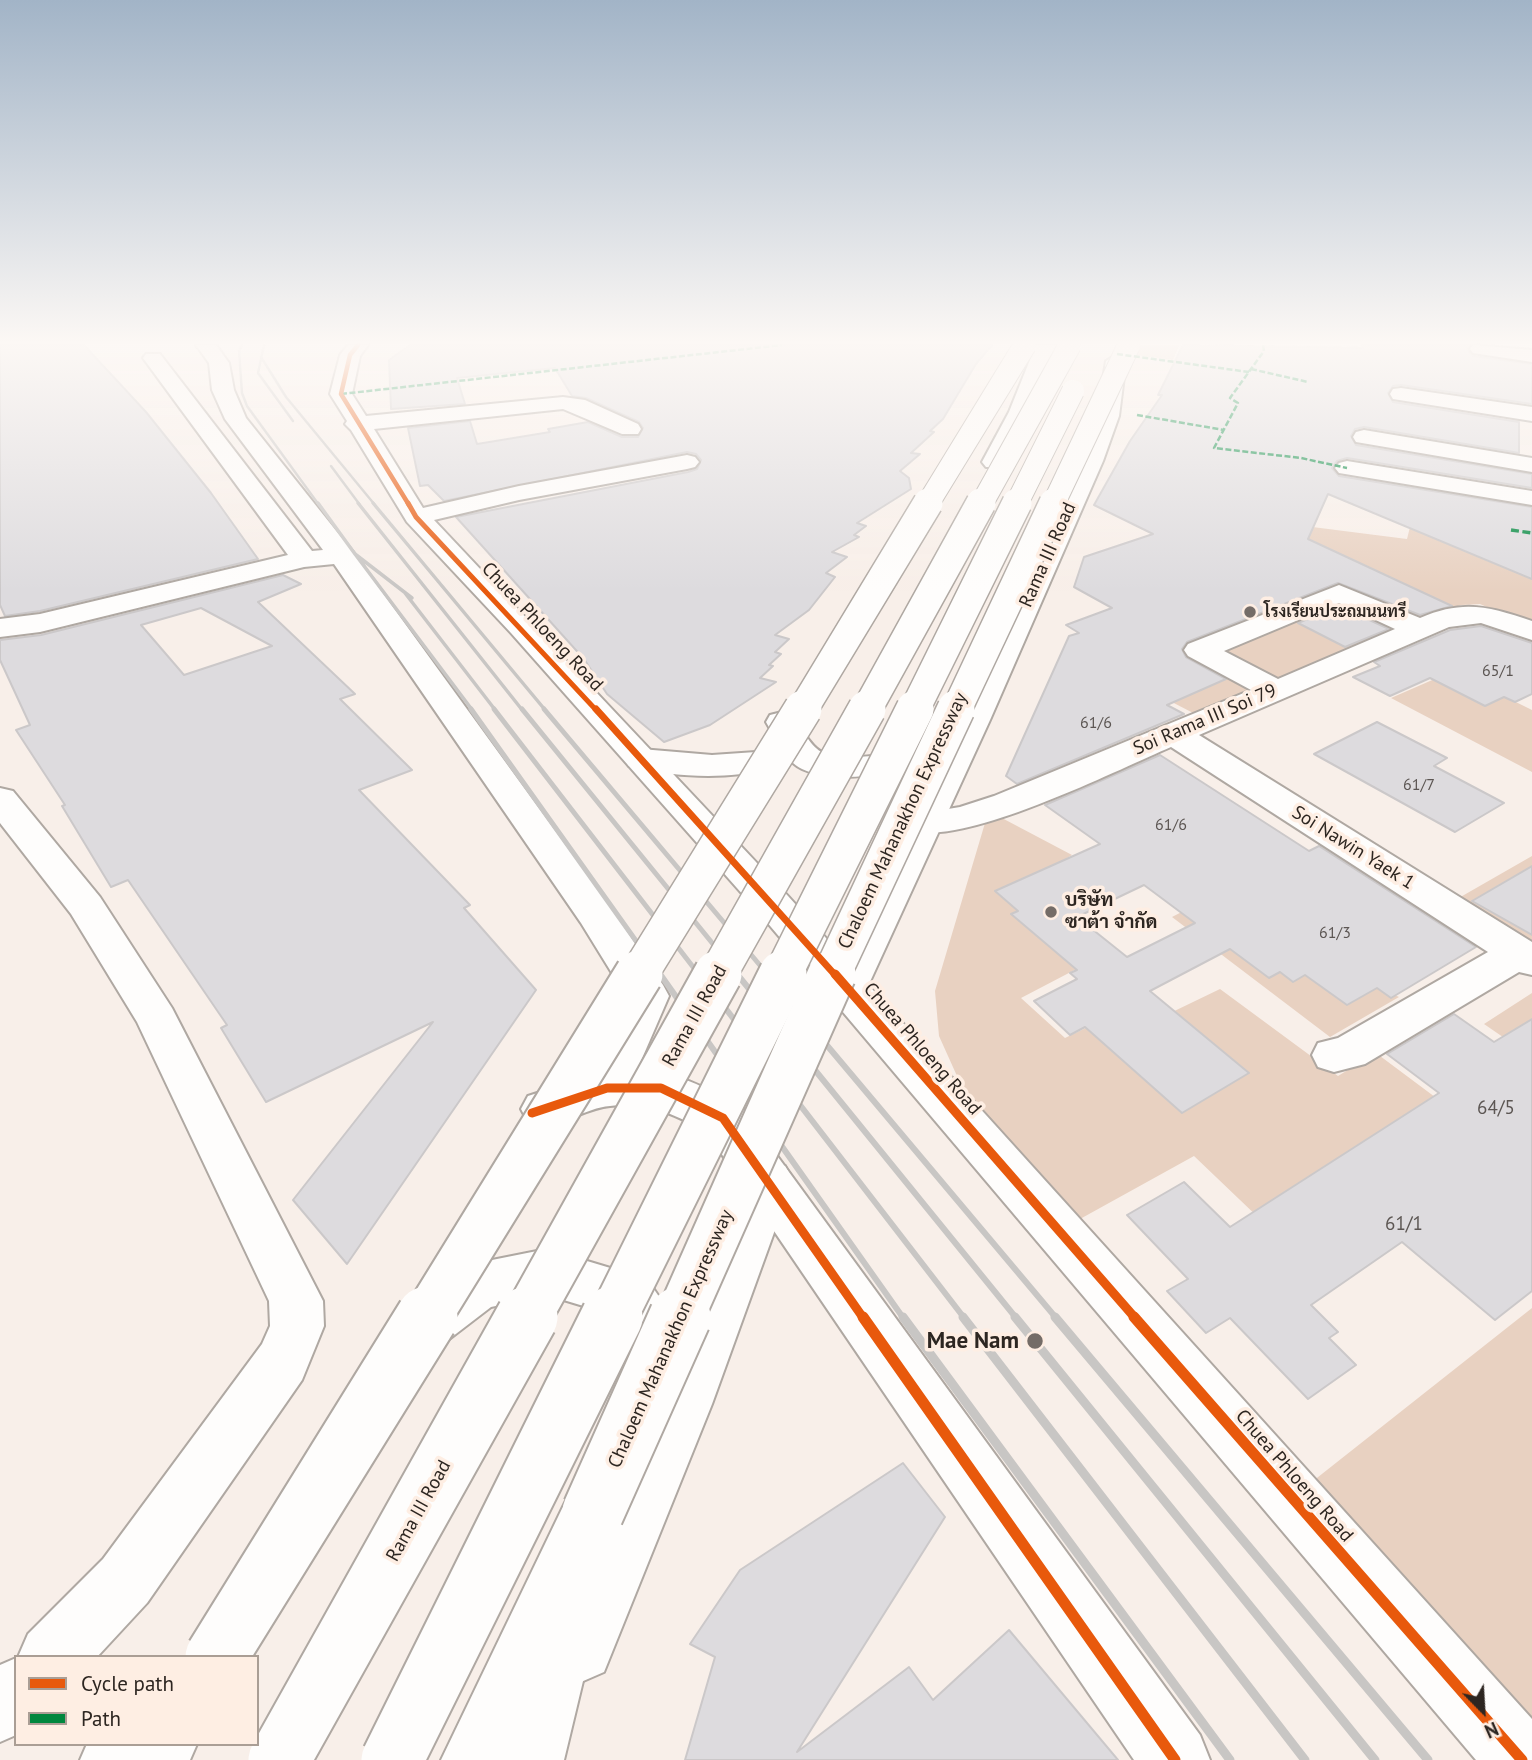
<!DOCTYPE html>
<meta charset="utf-8">
<style>
body{margin:0}
#map{position:relative;width:1532px;height:1760px;overflow:hidden;background:#f8efe9;font-family:"PT Sans",sans-serif}
canvas{display:block}
.legend{position:absolute;left:14px;top:1655px;width:245px;height:91px;box-sizing:border-box;background:#feeee3;border:2px solid #aa9e95;margin:0;padding:9px 12px;list-style:none;font-size:21px;color:#2d2621}
.legend li{display:flex;align-items:center;gap:14px;height:35px}
.legend b{width:35px;border:2px solid #aa9e95}
.north{position:absolute;left:1448px;top:1676px;width:70px;height:70px;-webkit-text-stroke:5px #feeee3;paint-order:stroke;rotate:156deg;font-size:19px;font-weight:700;line-height:28px;text-align:center;color:#2d2621}
.north::after{content:'';display:block;margin:auto;width:24px;height:32px;background:#2d2621;clip-path:polygon(50% 0,100% 100%,50% 72%,0 100%)}
</style>
<div id="map">
<canvas width="1532" height="1760"></canvas>
<ul class="legend">
<li><b style="height:9px;background:#e8590c"></b>Cycle path</li>
<li><b style="height:9px;background:#00873e"></b>Path</li>
</ul>
<div class="north">N</div>
</div>
<script>
const c = document.querySelector('canvas').getContext('2d');
c.lineJoin = 'round';
function fill(path, color) {
  c.fillStyle = color;
  c.fill(path, 'evenodd');
}
function trace(path, color, width, dash) {
  c.strokeStyle = color;
  c.lineWidth = width;
  c.lineCap = dash ? 'butt' : 'round';
  c.setLineDash(dash || []);
  c.stroke(path);
}
function label(font, color, halo, rows, align = 'center') {
  c.font = font + ' "PT Sans",Sarabun,sans-serif';
  c.lineWidth = 7;
  c.setLineDash([]);
  c.textBaseline = 'middle';
  c.strokeStyle = halo;
  c.fillStyle = color;
  for (const [text, x, y, turn = 0] of rows) {
    c.save();
    c.translate(x, y);
    c.rotate((+turn || 0) * Math.PI / 180);
    c.textAlign = isNaN(turn) ? turn : align;
    if (halo) c.strokeText(text, 0, 0);
    c.fillText(text, 0, 0);
    c.restore();
  }
}
fill(new Path2D(`
 M 1122,345 L 1179,345 L 1173,360 L 1120,353 Z
 M 1413,515 L 1532,535 L 1532,627 L 1480,604 L 1461,605 L 1419,619 L 1389,603 L 1273,522 L 1407,539 Z
 M 1327,590 L 1401,625 L 1199,716 L 1133,682 L 1166,653 Z
 M 1453,671 L 1532,710 L 1532,772 L 1391,698 Z
 M 1000,817 L 1072,855 L 1010,894 L 1088,963 L 1021,998 L 1065,1038 L 1117,1013 L 1135,1030 L 1220,989 L 1338,1076 L 1376,1053 L 1439,1100 L 1262,1221 L 1194,1156 L 1071,1224 L 975,1116 L 939,1036 L 935,991 L 985,823 Z
 M 1532,856 L 1532,946 L 1457,899 Z
 M 1201,902 L 1399,997 L 1330,1037 L 1172,917 Z
 M 1532,993 L 1532,1057 L 1484,1024 Z
 M 1532,1308 L 1532,1733 L 1308,1485 Z`), '#e8d1c1');
const building = new Path2D(`
 M 0,345 L 84,345 L 146,412 L 211,493 L 258,559 L 40,611 L 5,616 L 0,605 Z
 M 410,345 L 992,345 L 976,364 L 943,419 L 930,431 L 934,432 L 911,453 L 920,454 L 900,471 L 909,478 L 911,489 L 857,523 L 866,526 L 854,535 L 859,537 L 832,552 L 847,557 L 826,573 L 835,577 L 809,610 L 775,635 L 789,639 L 775,652 L 781,654 L 769,665 L 773,666 L 760,678 L 776,682 L 710,725 L 664,742 L 607,694 L 584,659 L 456,517 L 688,472 L 697,469 L 701,460 L 696,454 L 687,452 L 444,501 L 428,485 L 420,486 L 408,428 L 470,421 L 477,444 L 550,432 L 548,429 L 588,422 L 622,437 L 638,437 L 643,428 L 639,422 L 586,398 L 572,396 L 555,368 L 457,378 L 465,404 L 391,409 L 389,360 Z
 M 1183,345 L 1363,348 L 1362,345 L 1470,345 L 1467,349 L 1473,356 L 1532,364 L 1532,404 L 1401,385 L 1393,386 L 1388,393 L 1393,402 L 1519,422 L 1519,453 L 1364,427 L 1355,429 L 1351,436 L 1356,445 L 1532,474 L 1532,488 L 1347,458 L 1337,461 L 1332,468 L 1339,476 L 1532,507 L 1532,579 L 1328,494 L 1308,539 L 1452,606 L 1420,615 L 1338,583 L 1187,642 L 1182,649 L 1186,657 L 1226,679 L 1167,705 L 1184,714 L 1017,784 L 1006,776 L 1069,636 L 1079,633 L 1066,625 L 1112,608 L 1074,587 L 1084,557 L 1153,534 L 1094,505 L 1130,441 L 1162,395 L 1158,395 Z
 M 283,575 L 301,584 L 258,602 L 355,694 L 340,699 L 412,770 L 359,790 L 470,905 L 464,908 L 536,990 L 347,1264 L 293,1200 L 433,1022 L 266,1102 L 221,1028 L 227,1025 L 128,880 L 111,887 L 62,806 L 65,805 L 16,730 L 30,725 L 0,660 L 0,640 L 41,635 ZM 201,608 L 272,646 L 184,675 L 141,625 Z
 M 1339,606 L 1389,629 L 1345,647 L 1298,623 Z
 M 1481,626 L 1532,643 L 1532,694 L 1515,702 L 1504,697 L 1485,706 L 1430,678 L 1390,696 L 1353,677 L 1380,666 L 1374,662 L 1450,630 Z
 M 1377,722 L 1447,758 L 1434,766 L 1504,803 L 1455,832 L 1314,754 Z
 M 1160,755 L 1309,851 L 1319,846 L 1476,947 L 1391,998 L 1377,988 L 1347,1005 L 1305,975 L 1293,982 L 1280,972 L 1269,978 L 1230,949 L 1150,991 L 1249,1073 L 1182,1113 L 1085,1027 L 1070,1035 L 1034,1001 L 1077,979 L 1070,973 L 1077,970 L 1011,914 L 1018,911 L 995,891 L 1100,844 L 1045,805 ZM 1144,885 L 1195,923 L 1127,957 L 1077,917 Z
 M 1532,866 L 1532,935 L 1472,901 Z
 M 1454,1014 L 1494,1042 L 1532,1019 L 1532,1291 L 1495,1320 L 1402,1242 L 1311,1305 L 1338,1332 L 1329,1338 L 1356,1365 L 1308,1399 L 1230,1318 L 1206,1333 L 1167,1291 L 1188,1279 L 1127,1215 L 1184,1182 L 1230,1227 L 1439,1093 L 1387,1054 Z
 M 903,1463 L 945,1517 L 797,1752 L 909,1667 L 933,1700 L 1009,1630 L 1118,1760 L 685,1760 L 715,1657 L 690,1644 L 740,1570 Z`);
fill(building, '#dddbde');
trace(building, '#cbc8c9', 2);
const minor = new Path2D(`
 M 196,345 L 216,345 L 229,363 L 234,390 L 246,418 L 353,552 L 609,905 L 663,985 L 669,996 L 637,1070 C 675,1070 706,1089 740,1105 L 1200,1735 L 1210,1760 L 1134,1760 L 706,1131 C 672,1114 650,1101 610,1106 C 579,1109 559,1132 528,1122 L 521,1109 L 528,1096 L 590,1076 L 626,996 L 581,923 L 334,564 L 304,567 L 40,632 L 0,637 L 0,619 L 40,614 L 288,555 L 146,362 L 143,358 L 146,354 L 160,354 L 312,551 L 323,550 L 225,419 L 212,390 L 209,363 Z
 M 348,345 L 368,345 L 360,356 L 352,394 L 366,416 L 563,397 L 585,400 L 638,424 L 641,429 L 638,434 L 622,434 L 563,409 L 374,429 L 423,508 L 519,486 L 687,455 L 695,457 L 699,462 L 695,467 L 687,469 L 519,500 L 434,520 L 788,896 L 1532,1719 L 1532,1760 L 1476,1760 L 760,914 L 511,633 L 407,522 L 351,430 L 345,424 L 347,421 L 330,394 L 340,355 Z
 M 1473,345 L 1532,350 L 1532,362 L 1473,353 L 1470,349 Z
 M 1401,388 L 1532,407 L 1532,421 L 1393,399 L 1390,394 L 1393,389 Z
 M 1364,430 L 1532,458 L 1532,472 L 1356,442 L 1353,437 L 1356,432 Z
 M 1347,461 L 1532,491 L 1532,505 L 1339,473 L 1335,468 L 1339,463 Z
 M 1339,585 L 1420,618 C 1464,599 1490,607 1532,621 L 1532,640 L 1481,623 L 1449,627 L 1199,735 L 1532,942 L 1532,975 L 1519,972 L 1365,1064 L 1334,1072 L 1318,1067 L 1312,1055 L 1318,1043 L 1338,1038 L 1488,952 L 1171,747 C 1115,771 968,845 912,831 L 907,823 L 912,815 L 960,807 L 994,796 L 1251,690 L 1188,656 L 1184,650 L 1188,644 ZM 1339,603 L 1395,629 L 1278,679 L 1224,651 Z
 M 0,788 L 13,791 L 100,897 L 172,1008 L 323,1301 L 324,1326 L 302,1380 L 147,1603 L 97,1657 L 18,1657 L 28,1634 L 103,1559 L 262,1344 L 270,1326 L 269,1301 L 137,1022 L 71,914 L 0,823 Z
 M 16,1658 L 16,1735 L 0,1742 L 0,1665 Z`);
const major = new Path2D(`
 M 1036,345 L 1056,345 L 1031,412 L 1002,467 L 986,467 L 982,462 L 1009,412 Z
 M 1116,355 L 1126,361 L 1119,416 L 1103,461 L 990,720 L 868,986 L 862,997 L 847,1001 L 832,997 L 826,986 L 939,758 L 931,763 C 894,772 838,786 802,769 C 785,761 775,737 766,722 L 770,715 L 782,712 L 794,715 C 801,726 810,748 824,753 C 844,761 890,756 910,747 C 927,739 938,726 957,721 L 1079,461 L 1097,416 L 1106,361 Z
 M 641,749 L 712,755 L 756,752 L 768,755 L 773,762 L 768,769 C 726,780 671,777 629,766 L 624,759 L 629,752 Z
 M 768,1160 L 785,1166 L 793,1180 L 712,1404 L 604,1672 L 581,1682 L 558,1672 L 548,1649 L 661,1388 L 648,1383 L 636,1352 L 610,1314 L 547,1295 L 491,1307 L 448,1340 L 429,1348 L 410,1340 L 402,1323 L 410,1306 L 458,1269 L 477,1263 L 547,1249 L 647,1279 L 683,1332 L 743,1180 L 751,1166 Z
 M 87,1744 L 160,1744 L 153,1760 L 80,1760 Z`);
const highway = new Path2D(`
 M 593,1482 L 615,1490 L 623,1512 L 593,1581 L 602,1602 L 564,1760 L 441,1760 L 571,1490 Z
 M 124,1744 L 197,1744 L 190,1760 L 117,1760 Z`);
trace(minor, '#afa8a2', 4);
trace(major, '#afa8a2', 4);
trace(highway, '#afa8a2', 4);
fill(minor, '#fefdfc');
fill(major, '#fefdfc');
fill(highway, '#fefdfc');
trace(new Path2D(`
 M 242,345 L 239,351 L 242,393 L 247,406 L 319,505
 M 264,345 L 258,373 L 293,421
 M 261,357 L 286,397 L 375,505
 M 331,466 L 360,505`), '#c8c6c4', 2.5);
trace(new Path2D(`
 M 318,503 L 355,554 L 412,598
 M 358,503 L 523,711
 M 373,503 L 546,711
 M 355,554 L 473,711
 M 405,593 L 496,711`), '#c8c6c4', 3.5);
trace(new Path2D(`
 M 471,709 L 661,976
 M 494,709 L 700,976
 M 522,709 L 739,976
 M 544,709 L 769,976`), '#c8c6c4', 5);
trace(new Path2D(`
 M 660,974 L 904,1319
 M 699,974 L 965,1319
 M 737,974 L 1017,1319
 M 767,974 L 1057,1319`), '#c8c6c4', 6);
trace(new Path2D(`
 M 903,1317 L 1230,1760
 M 963,1317 L 1305,1760
 M 1015,1317 L 1375,1760
 M 1055,1317 L 1428,1760`), '#c8c6c4', 9);
const majorBridgeFar4 = new Path2D(`
 M 981,505 L 1070,345
 M 1016,505 L 1073,391`);
const majorBridgeFar3 = new Path2D(`
 M 866,711 L 981,503
 M 914,711 L 1017,503`);
const majorBridgeFar2 = new Path2D(`
 M 717,976 L 867,709
 M 782,976 L 915,709`);
const majorBridgeFar1 = new Path2D(`
 M 526,1319 L 718,974
 M 612,1319 L 783,974`);
const majorBridge = new Path2D(`
 M 279,1760 L 527,1317
 M 392,1760 L 612,1317`);
const highwayBridgeFar4 = new Path2D(`
 M 927,505 L 1025,345
 M 1053,505 L 1129,345`);
const highwayBridgeFar3 = new Path2D(`
 M 802,711 L 928,503
 M 956,711 L 1054,503`);
const highwayBridgeFar2 = new Path2D(`
 M 638,976 L 803,709
 M 831,976 L 956,709`);
const highwayBridgeFar1 = new Path2D(`
 M 426,1319 L 639,974
 M 679,1319 L 832,974`);
const highwayBridge = new Path2D(`
 M 593,1512 L 680,1317
 M 216,1657 L 427,1317`);
trace(majorBridgeFar4, '#afa8a2', 24, []);
trace(majorBridgeFar3, '#afa8a2', 32, []);
trace(majorBridgeFar2, '#afa8a2', 40, []);
trace(majorBridgeFar1, '#afa8a2', 51, []);
trace(majorBridge, '#afa8a2', 65, []);
trace(highwayBridgeFar4, '#afa8a2', 24, []);
trace(highwayBridgeFar3, '#afa8a2', 32, []);
trace(highwayBridgeFar2, '#afa8a2', 40, []);
trace(highwayBridgeFar1, '#afa8a2', 51, []);
trace(highwayBridge, '#afa8a2', 65, []);
trace(majorBridgeFar4, '#fefdfc', 22);
trace(majorBridgeFar3, '#fefdfc', 29);
trace(majorBridgeFar2, '#fefdfc', 37);
trace(majorBridgeFar1, '#fefdfc', 47);
trace(majorBridge, '#fefdfc', 61);
trace(highwayBridgeFar4, '#fefdfc', 22);
trace(highwayBridgeFar3, '#fefdfc', 29);
trace(highwayBridgeFar2, '#fefdfc', 37);
trace(highwayBridgeFar1, '#fefdfc', 47);
trace(highwayBridge, '#fefdfc', 61);
trace(new Path2D(`
 M 1263,345 L 1264,351 L 1230,398 L 1238,403 L 1214,448 L 1301,458 L 1347,468
 M 1117,354 L 1249,372
 M 1251,369 L 1308,382
 M 341,394 L 782,345
 M 1137,415 L 1224,430`), '#00873e', 2.5, [6, 2.5]);
trace(new Path2D(`
 M 1511,530 L 1532,533`), '#00873e', 3.5, [8, 3.5]);
trace(new Path2D(`
 M 358,345 L 350,355 L 341,394 L 409,505`), '#e8590c', 4.5);
trace(new Path2D(`
 M 408,503 L 416,517 L 597,711`), '#e8590c', 5);
trace(new Path2D(`
 M 596,709 L 836,976`), '#e8590c', 7);
trace(new Path2D(`
 M 835,974 L 1136,1319
 M 532,1113 L 607,1088 L 661,1088 L 723,1118 L 864,1319`), '#e8590c', 9);
trace(new Path2D(`
 M 863,1317 L 1175,1760
 M 1134,1317 L 1522,1760`), '#e8590c', 11);
const sky = c.createLinearGradient(0, 0, 0, 591);
sky.addColorStop(0, '#a2b4c7');
sky.addColorStop(0.58, '#fcf8f5');
sky.addColorStop(1, '#fcf8f500');
c.fillStyle = sky;
c.fillRect(0, 0, 1532, 591);
for (const [x, y, r, color] of [
 [1250,612,7,"#746c67"],
 [1051,912,7,"#746c67"],
 [1035,1341,9,"#746c67"]
]) {
  const dot = new Path2D();
  dot.arc(x, y, r, 0, 2 * Math.PI);
  c.fillStyle = color;
  c.fill(dot);
  trace(dot, '#feeee3', 2.5);
}
label('bold 16px', '#2d2621', '#feeee3', [
 ["โรงเรียนประถมนนทรี",1264,612]
], 'left');
label('16px', '#5c5653', null, [
 ["65/1",1498,671],
 ["61/6",1096,723],
 ["61/7",1419,785],
 ["61/6",1171,825],
 ["61/3",1335,933]
]);
label('19px', '#2d2621', '#feeee3', [
 ["Rama III Road",1048,555,-66],
 ["Chuea Phloeng Road",542,627,47],
 ["Soi Rama III Soi 79",1205,720,-23],
 ["Chaloem Mahanakhon Expressway",903,821,-65],
 ["Soi Nawin Yaek 1",1353,848,32],
 ["Rama III Road",695,1016,-61],
 ["Chuea Phloeng Road",922,1049,49],
 ["Chaloem Mahanakhon Expressway",671,1339,-66],
 ["Chuea Phloeng Road",1294,1476,49],
 ["Rama III Road",419,1511,-61]
]);
label('bold 19px', '#2d2621', '#feeee3', [
 ["บริษัท",1065,901],
 ["ซาต้า จำกัด",1065,923]
], 'left');
label('19px', '#5c5653', null, [
 ["64/5",1496,1109],
 ["61/1",1404,1225]
]);
label('bold 23px', '#2d2621', '#feeee3', [
 ["Mae Nam",1019,1341]
], 'right');
</script>
